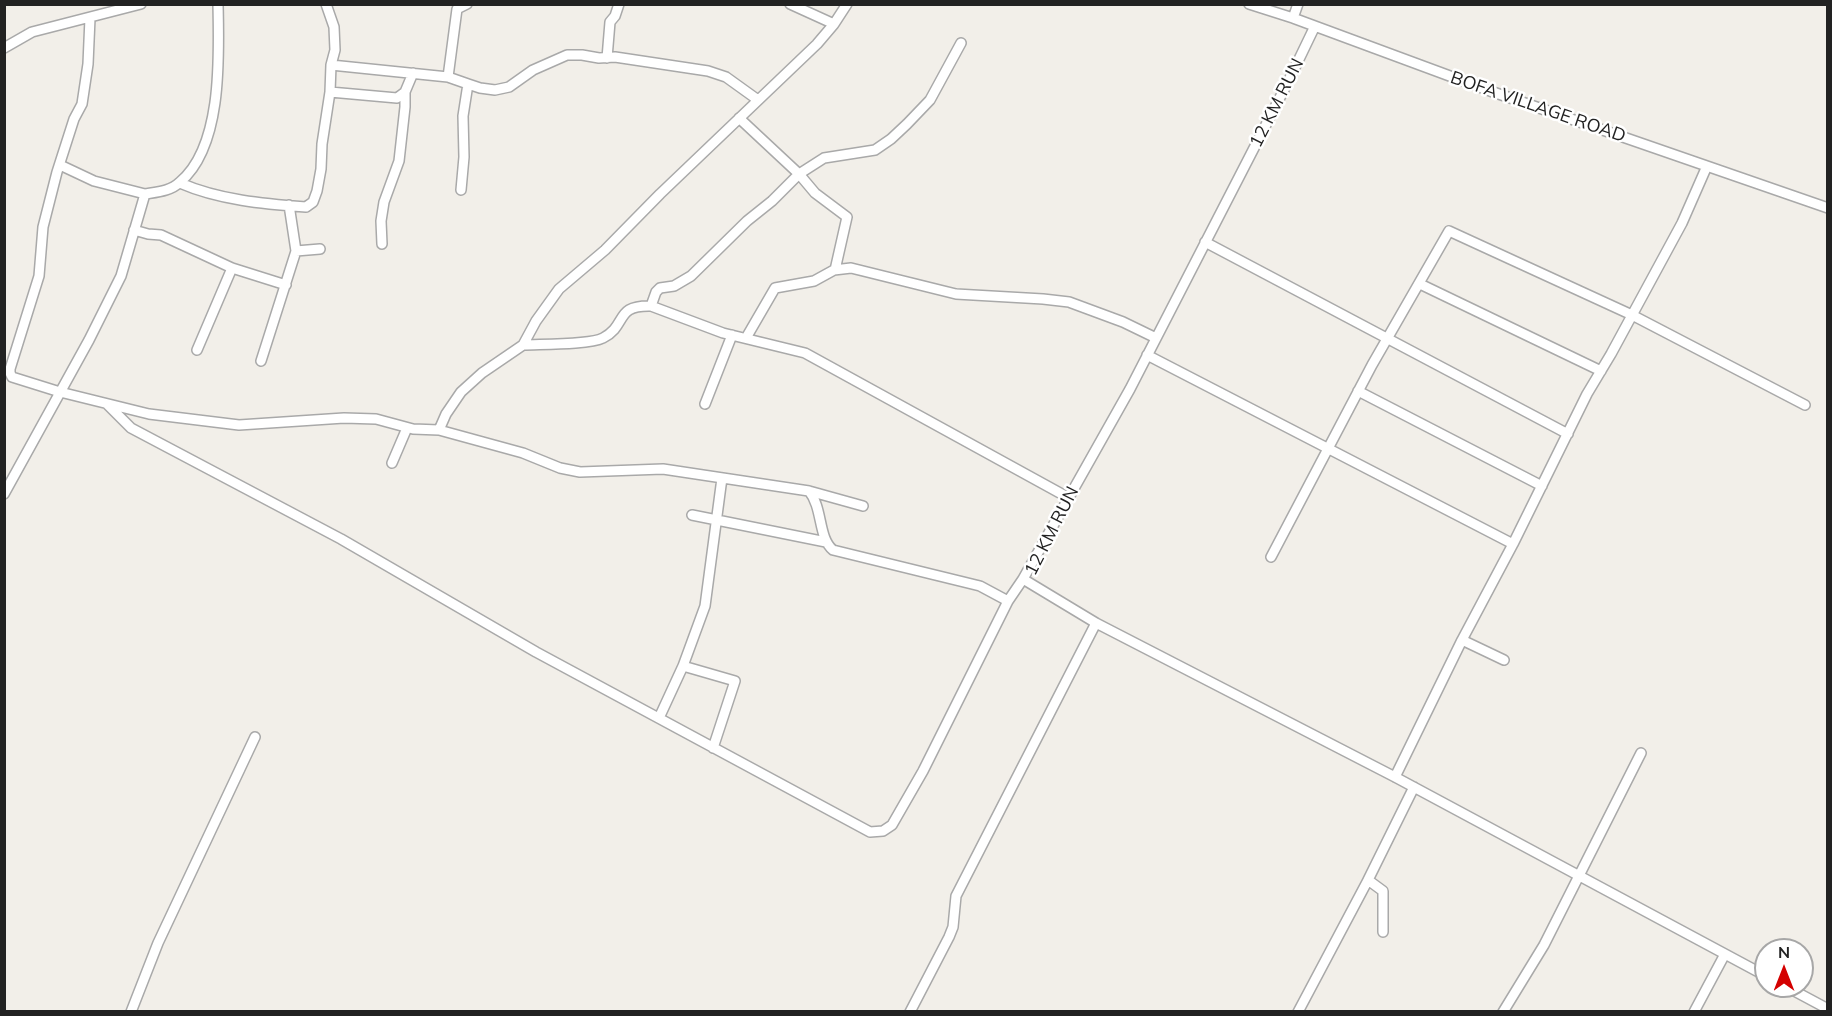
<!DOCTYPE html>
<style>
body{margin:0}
#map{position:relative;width:1832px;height:1016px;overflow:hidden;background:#f2efe9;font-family:Mulish,sans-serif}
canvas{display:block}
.frame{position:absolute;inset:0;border:6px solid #222;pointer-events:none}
.north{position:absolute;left:1754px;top:938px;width:60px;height:60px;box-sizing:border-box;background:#fff;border:2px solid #a7a7a7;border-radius:50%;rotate:0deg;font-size:16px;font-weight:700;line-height:24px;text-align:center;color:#222}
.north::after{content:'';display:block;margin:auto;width:21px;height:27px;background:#d40000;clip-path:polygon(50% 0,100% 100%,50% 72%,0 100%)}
</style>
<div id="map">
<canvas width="1832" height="1016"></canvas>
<div class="frame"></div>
<div class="north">N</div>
</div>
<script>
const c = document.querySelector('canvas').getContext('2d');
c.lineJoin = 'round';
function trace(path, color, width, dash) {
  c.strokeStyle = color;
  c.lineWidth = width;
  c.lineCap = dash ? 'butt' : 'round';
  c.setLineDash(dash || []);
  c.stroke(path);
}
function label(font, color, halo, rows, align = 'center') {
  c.font = font + ' Mulish,sans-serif';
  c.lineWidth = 5;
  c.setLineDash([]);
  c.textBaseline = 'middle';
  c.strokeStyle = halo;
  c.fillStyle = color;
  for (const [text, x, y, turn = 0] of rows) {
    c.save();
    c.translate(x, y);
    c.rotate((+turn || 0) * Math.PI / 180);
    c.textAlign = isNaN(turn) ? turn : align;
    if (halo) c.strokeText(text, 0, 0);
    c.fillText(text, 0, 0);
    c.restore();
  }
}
const minor = new Path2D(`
 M 790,4 L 834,24
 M 1249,4 L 1293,18 L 1493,92 L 1828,208
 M 90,18 L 88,64 L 82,104 L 74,119 L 57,172 L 43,227 L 39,276 L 10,369 L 10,373 L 12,377 L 60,392 L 149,414 L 239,425 L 344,418 L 376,419 L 413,429 L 439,430 L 446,414 L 461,392 L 482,373 L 523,345 L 536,321 L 559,289 L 605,250 L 660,194 L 817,44 L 834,24 L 847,4
 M 1293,18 L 1298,4
 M 4,48 L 32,32 L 141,4
 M 607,58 L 610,22 L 615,16 L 619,4
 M 331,65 L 448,77 L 468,84 L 463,116 L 464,157 L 461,190
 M 448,77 L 457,9 L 467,4
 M 468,84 L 480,88 L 495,90 L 509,87 L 533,70 L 567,55 L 582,55 L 599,58 L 615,57 L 708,71 L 726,77 L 758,100
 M 330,92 L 397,98 L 405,92 L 413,73
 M 739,118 L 799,174 L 815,193 L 847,217 L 835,270
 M 60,165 L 94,181 L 145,194
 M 180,183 C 219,200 264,204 306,207 L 313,202 L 317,191 L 321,169 L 322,144 L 330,92 L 331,65 L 335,50 L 334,27 L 326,4
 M 134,230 L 148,234 L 161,235 L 232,268 L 286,285
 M 1205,242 L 1568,434
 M 382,244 L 381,221 L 384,202 L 399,161 L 405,107 L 405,92
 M 296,251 L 320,249
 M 1420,284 L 1601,371
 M 651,306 L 656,292 L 660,288 L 674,286 L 691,276 L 747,221 L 772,201 L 799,174 L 824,158 L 875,150 L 891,139 L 907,124 L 930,100 L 961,43
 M 746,338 L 775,288 L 814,281 L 834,270 L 851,268 L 956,294 L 1043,299 L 1069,302 L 1123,322 L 1156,338
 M 523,345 C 541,344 589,345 603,338 C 628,325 614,305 651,306 L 723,333 L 805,353 L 1069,498
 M 197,350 L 232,268
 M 1147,355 L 1513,544
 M 261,361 L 296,251 L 289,205
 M 1358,391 L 1542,486
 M 107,404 L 131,428 L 341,539 L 536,652 L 870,832 L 883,831 L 892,825 L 923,771 L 1008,601 L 1023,579
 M 705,404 L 732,335
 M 439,430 L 523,453 L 560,468 L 580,472 L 663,469 L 809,491 C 823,508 818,538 833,550 L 980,586 L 1008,601
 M 392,463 L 407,428
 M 809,491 L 863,506
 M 4,494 L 89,340 L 121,276 L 145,194 C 157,192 171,191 180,182 C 223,146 219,55 218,4
 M 692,515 L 826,542
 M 1271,557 L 1372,365 L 1449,231 L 1632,315 L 1805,405
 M 1096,623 L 1395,777 L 1766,976
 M 1462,640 L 1504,660
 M 683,666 L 735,681 L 713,748
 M 659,718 L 683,666 L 705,606 L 722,478
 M 1395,777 L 1462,640 L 1513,544 L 1587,394 L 1611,354 L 1682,223 L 1707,166
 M 1383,932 L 1383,891 L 1368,880 L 1414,787
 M 1785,986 L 1828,1009
 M 131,1012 L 158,943 L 255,737
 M 910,1012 L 949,937 L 953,927 L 956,896 L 1096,623 L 1023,579 L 1130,389 L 1289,80 L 1315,26
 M 1298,1012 L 1368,880
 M 1503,1012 L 1544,945 L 1641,753
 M 1694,1012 L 1725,954`);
trace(minor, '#a9a9a9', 12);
trace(minor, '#fff', 9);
label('18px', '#222', '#fff', [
 ["12 KM RUN",1277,103,-63],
 ["BOFA VILLAGE ROAD",1538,107,19],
 ["12 KM RUN",1052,531,-63]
]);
</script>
